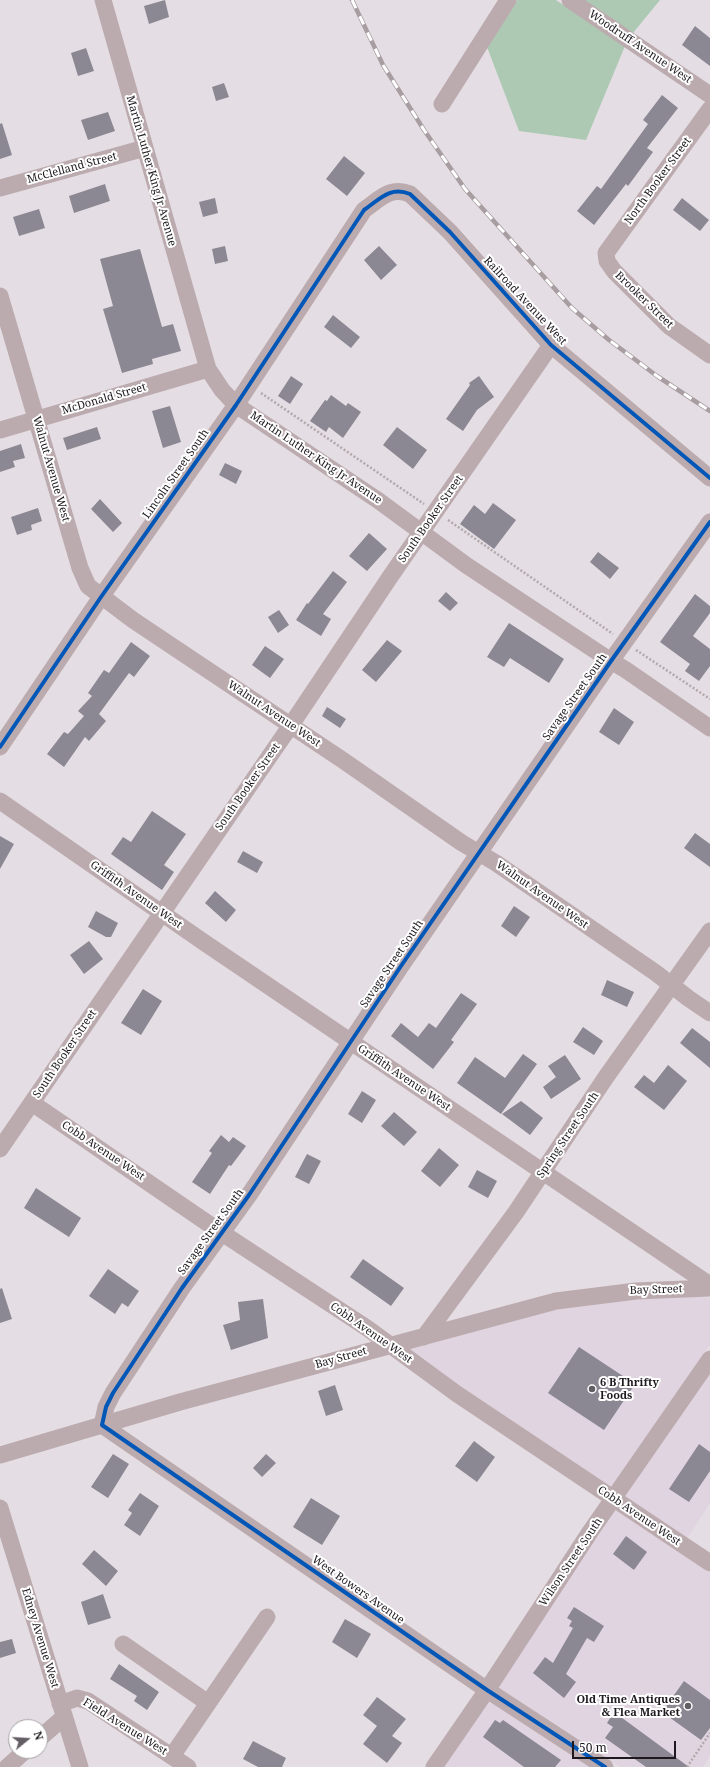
<!DOCTYPE html>
<style>
body{margin:0}
#map{position:relative;width:710px;height:1767px;overflow:hidden;background:#e4dee4;font-family:"Noto Serif",serif}
canvas{display:block}
.north{position:absolute;left:8px;top:1719px;width:40px;height:40px;box-sizing:border-box;background:#fff;border:1px solid #a5a3a5;border-radius:50%;rotate:72deg;font-size:11px;font-weight:700;line-height:16px;text-align:center;color:#1d191e}
.north::after{content:'';display:block;margin:auto;width:14px;height:18px;background:#635e63;clip-path:polygon(50% 0,100% 100%,50% 72%,0 100%)}
.scale{position:absolute;left:572px;top:1741px;width:104px;height:18px;box-sizing:border-box;border:2px solid #1d191e;border-top:0;padding-left:5px;font-size:12px;line-height:14px;white-space:nowrap;color:#1d191e;-webkit-text-stroke:3px #fff;paint-order:stroke}
</style>
<div id="map">
<canvas width="710" height="1767"></canvas>
<div class="north">N</div>
<div class="scale">50 m</div>
</div>
<script>
const c = document.querySelector('canvas').getContext('2d');
c.lineJoin = 'round';
function fill(path, color) {
  c.fillStyle = color;
  c.fill(path, 'evenodd');
}
function trace(path, color, width, dash) {
  c.strokeStyle = color;
  c.lineWidth = width;
  c.lineCap = dash ? 'butt' : 'round';
  c.setLineDash(dash || []);
  c.stroke(path);
}
function label(font, color, halo, rows, align = 'center') {
  c.font = font + ' "Noto Serif",serif';
  c.lineWidth = 4;
  c.setLineDash([]);
  c.textBaseline = 'middle';
  c.strokeStyle = halo;
  c.fillStyle = color;
  for (const [text, x, y, turn = 0] of rows) {
    c.save();
    c.translate(x, y);
    c.rotate((+turn || 0) * Math.PI / 180);
    c.textAlign = isNaN(turn) ? turn : align;
    if (halo) c.strokeText(text, 0, 0);
    c.fillText(text, 0, 0);
    c.restore();
  }
}
fill(new Path2D(`
 M 700,1296 L 710,1298 L 710,1345 L 612,1489 L 462,1388 L 407,1348 L 422,1344 L 426,1346 L 429,1343 L 557,1308 L 602,1301 Z
 M 710,1372 L 710,1503 L 687,1539 L 624,1497 Z
 M 616,1509 L 710,1573 L 710,1756 L 703,1767 L 620,1767 L 498,1688 L 596,1535 Z
 M 489,1701 L 591,1767 L 443,1767 Z`), '#e0d4e1');
fill(new Path2D(`
 M 517,0 L 556,0 L 625,46 L 586,140 L 519,131 L 487,47 Z
 M 584,0 L 660,0 L 633,33 Z`), '#adc9b4');
fill(new Path2D(`
 M 165,0 L 169,17 L 149,24 L 144,6 Z
 M 695,26 L 710,38 L 710,66 L 682,45 Z
 M 86,48 L 94,71 L 78,76 L 71,53 Z
 M 224,83 L 229,97 L 216,101 L 212,87 Z
 M 662,95 L 678,108 L 647,148 L 653,152 L 628,186 L 626,184 L 594,225 L 577,211 L 597,186 L 601,189 L 648,124 L 643,120 Z
 M 108,112 L 115,131 L 88,140 L 81,120 Z
 M 2,123 L 12,155 L 0,159 L 0,124 Z
 M 344,156 L 365,173 L 347,196 L 326,179 Z
 M 105,184 L 110,201 L 74,213 L 69,196 Z
 M 215,198 L 218,213 L 203,217 L 199,202 Z
 M 682,198 L 709,220 L 700,231 L 673,210 Z
 M 39,209 L 45,228 L 19,236 L 13,217 Z
 M 225,246 L 228,261 L 215,264 L 212,249 Z
 M 379,246 L 397,265 L 381,280 L 364,260 Z
 M 140,249 L 162,327 L 173,324 L 181,351 L 152,359 L 153,364 L 122,373 L 103,309 L 113,306 L 100,259 Z
 M 333,315 L 360,337 L 351,348 L 324,327 Z
 M 291,376 L 303,384 L 290,404 L 278,396 Z
 M 479,376 L 494,397 L 477,410 L 463,431 L 446,419 L 470,385 L 469,383 Z
 M 331,395 L 346,406 L 348,403 L 361,412 L 343,438 L 329,427 L 326,432 L 310,421 L 325,400 L 327,401 Z
 M 170,406 L 181,442 L 163,448 L 152,411 Z
 M 97,427 L 101,439 L 67,450 L 63,438 Z
 M 397,427 L 427,450 L 413,469 L 383,445 Z
 M 21,444 L 25,458 L 13,461 L 15,467 L 0,472 L 0,451 Z
 M 225,463 L 242,471 L 236,484 L 219,475 Z
 M 100,499 L 122,523 L 113,532 L 91,509 Z
 M 493,503 L 516,520 L 494,549 L 460,524 L 474,505 L 485,514 Z
 M 38,508 L 42,521 L 31,525 L 32,530 L 17,535 L 11,517 Z
 M 369,533 L 387,549 L 367,571 L 349,556 Z
 M 598,552 L 619,568 L 610,579 L 590,562 Z
 M 333,571 L 347,582 L 323,614 L 331,619 L 321,636 L 296,620 L 307,603 L 308,604 Z
 M 446,592 L 458,603 L 450,611 L 438,601 Z
 M 695,594 L 710,606 L 710,613 L 693,636 L 710,649 L 710,666 L 699,681 L 685,671 L 690,664 L 660,642 Z
 M 279,610 L 289,625 L 278,633 L 268,617 Z
 M 509,623 L 564,659 L 549,683 L 510,658 L 504,667 L 487,657 Z
 M 387,640 L 402,651 L 376,682 L 362,670 Z
 M 131,642 L 150,656 L 134,677 L 129,673 L 99,714 L 106,721 L 89,741 L 85,737 L 64,767 L 47,754 L 64,732 L 68,734 L 84,716 L 78,711 L 92,696 L 88,693 L 104,670 L 109,673 Z
 M 265,646 L 284,659 L 270,678 L 252,665 Z
 M 327,707 L 346,719 L 340,728 L 322,716 Z
 M 614,708 L 634,722 L 619,745 L 599,732 Z
 M 152,811 L 186,834 L 164,865 L 174,872 L 162,890 L 111,854 L 123,837 L 131,842 Z
 M 695,833 L 710,844 L 710,867 L 684,848 Z
 M 0,836 L 14,844 L 0,869 Z
 M 243,851 L 263,862 L 257,873 L 237,862 Z
 M 215,891 L 236,910 L 226,922 L 205,903 Z
 M 514,906 L 530,917 L 516,937 L 501,926 Z
 M 96,911 L 118,923 L 111,937 L 106,937 L 88,927 Z
 M 89,941 L 103,959 L 84,974 L 70,955 Z
 M 607,980 L 634,992 L 627,1007 L 601,995 Z
 M 143,989 L 162,1001 L 141,1035 L 121,1023 Z
 M 461,993 L 477,1004 L 451,1040 L 454,1042 L 433,1069 L 391,1036 L 401,1023 L 418,1037 L 429,1023 L 436,1028 Z
 M 583,1027 L 603,1041 L 594,1055 L 573,1042 Z
 M 692,1028 L 710,1042 L 710,1068 L 680,1043 Z
 M 523,1054 L 537,1064 L 501,1114 L 457,1083 L 475,1057 L 505,1078 Z
 M 565,1055 L 581,1079 L 551,1099 L 543,1087 L 556,1077 L 548,1066 Z
 M 668,1065 L 687,1081 L 664,1110 L 634,1087 L 644,1075 L 654,1083 Z
 M 362,1091 L 376,1100 L 362,1123 L 348,1114 Z
 M 521,1101 L 543,1118 L 530,1135 L 502,1114 Z
 M 394,1112 L 417,1132 L 404,1146 L 381,1126 Z
 M 221,1135 L 229,1142 L 233,1137 L 246,1146 L 231,1166 L 229,1165 L 210,1194 L 192,1182 L 212,1153 L 209,1151 Z
 M 439,1148 L 459,1165 L 440,1187 L 421,1171 Z
 M 307,1154 L 321,1161 L 309,1184 L 295,1177 Z
 M 477,1170 L 497,1181 L 488,1198 L 468,1187 Z
 M 36,1188 L 81,1218 L 69,1237 L 24,1208 Z
 M 363,1259 L 404,1288 L 391,1306 L 350,1277 Z
 M 108,1269 L 139,1291 L 128,1307 L 122,1303 L 115,1314 L 89,1296 Z
 M 2,1288 L 12,1319 L 0,1323 L 0,1289 Z
 M 263,1299 L 268,1338 L 231,1350 L 223,1325 L 240,1320 L 238,1302 Z
 M 579,1347 L 635,1384 L 604,1430 L 548,1393 Z
 M 335,1385 L 343,1410 L 326,1416 L 318,1391 Z
 M 474,1441 L 495,1457 L 477,1482 L 455,1466 Z
 M 699,1444 L 710,1452 L 710,1471 L 689,1502 L 669,1489 Z
 M 113,1454 L 129,1464 L 108,1498 L 91,1487 Z
 M 266,1454 L 276,1463 L 262,1477 L 253,1468 Z
 M 140,1493 L 159,1506 L 140,1536 L 124,1525 L 132,1513 L 128,1510 Z
 M 311,1498 L 340,1516 L 322,1545 L 293,1527 Z
 M 626,1536 L 647,1552 L 634,1570 L 613,1554 Z
 M 94,1550 L 118,1571 L 106,1586 L 82,1564 Z
 M 103,1594 L 111,1618 L 88,1625 L 81,1602 Z
 M 574,1607 L 604,1626 L 594,1642 L 587,1638 L 566,1674 L 576,1682 L 564,1698 L 533,1673 L 545,1657 L 553,1663 L 573,1628 L 569,1626 L 572,1621 L 567,1618 Z
 M 345,1619 L 371,1634 L 357,1658 L 332,1642 Z
 M 12,1639 L 16,1653 L 0,1658 L 0,1642 Z
 M 119,1664 L 159,1692 L 147,1710 L 134,1701 L 137,1696 L 110,1679 Z
 M 684,1681 L 710,1700 L 710,1728 L 701,1740 L 662,1712 Z
 M 377,1697 L 406,1719 L 392,1736 L 402,1743 L 387,1763 L 363,1744 L 377,1726 L 363,1715 Z
 M 614,1712 L 689,1767 L 646,1767 L 605,1738 L 613,1727 L 607,1723 Z
 M 495,1720 L 500,1723 L 503,1720 L 561,1760 L 555,1767 L 524,1767 L 483,1737 Z
 M 253,1741 L 286,1758 L 282,1767 L 258,1767 L 243,1759 Z`), '#8b8793');
trace(new Path2D(`
 M 261,393 L 424,504
 M 448,520 L 613,634
 M 636,650 L 710,699
 M 687,1767 L 710,1733`), '#b3a8aa', 2.5, [2, 2]);
trace(new Path2D(`
 M 103,0 L 208,369 L 222,390 L 236,405 L 379,501 L 466,565 L 611,661 L 626,670 L 710,728
 M 570,0 L 710,95
 M 442,104 L 508,0
 M 710,109 L 606,253 L 607,261 L 614,271 L 669,326 L 710,355
 M 0,188 L 145,148
 M 0,296 L 80,568 L 88,586 L 133,620 L 344,761 L 462,843 L 496,863 L 656,973 L 688,998 L 710,1013
 M 0,430 L 208,369
 M 0,747 L 101,597 L 236,405 L 364,210 C 380,199 390,186 410,194 L 450,232 L 551,345 L 710,478
 M 0,801 L 205,943 L 710,1285
 M 32,1103 L 222,1233 L 367,1328 L 457,1394 L 710,1563
 M 0,1149 L 291,725 L 390,577 L 551,345
 M 424,1337 L 516,1212 L 606,1077 L 710,931
 M 0,1455 L 180,1402 L 556,1301 L 636,1291 L 710,1288
 M 0,1508 L 80,1767
 M 123,1644 L 208,1703
 M 60,1704 L 77,1698 L 88,1701 L 188,1767
 M 40,1738 L 64,1717
 M 172,1756 L 267,1617
 M 7,1767 L 25,1751
 M 434,1767 L 487,1690 L 590,1532 L 710,1359
 M 605,1767 L 487,1690 L 102,1425 L 106,1407 L 113,1393 L 182,1288 L 249,1195 L 401,966 L 611,661 L 710,522`), '#bcabae', 17);
const rail = new Path2D(`
 M 352,0 L 383,65 L 424,130 L 465,189 L 572,308 L 609,340 L 657,376 L 710,411`);
trace(rail, '#a89da0', 4.5);
trace(rail, '#fff', 3, [9]);
trace(new Path2D(`
 M 0,747 L 101,597 L 236,405 L 364,210 C 380,199 390,186 410,194 L 450,232 L 551,345 L 710,478
 M 605,1767 L 487,1690 L 102,1425 L 106,1407 L 113,1393 L 182,1288 L 249,1195 L 401,966 L 611,661 L 710,522`), '#0057b8', 4);
for (const [x, y, r, color] of [
 [592,1389,4,"#635e63"],
 [688,1706,4,"#635e63"]
]) {
  const dot = new Path2D();
  dot.arc(x, y, r, 0, 2 * Math.PI);
  c.fillStyle = color;
  c.fill(dot);
  trace(dot, '#fff', 1.5);
}
label('11px', '#1d191e', '#fff', [
 ["Woodruff Avenue West",640,47,34],
 ["McClelland Street",72,168,-15],
 ["Martin Luther King Jr Avenue",151,171,74],
 ["North Booker Street",658,181,-54],
 ["Brooker Street",644,300,44],
 ["Railroad Avenue West",525,301,47],
 ["McDonald Street",104,399,-16],
 ["Martin Luther King Jr Avenue",316,458,34],
 ["Walnut Avenue West",51,469,74],
 ["Lincoln Street South",176,474,-55],
 ["South Booker Street",431,519,-55],
 ["Savage Street South",575,697,-55],
 ["Walnut Avenue West",274,714,34],
 ["South Booker Street",248,787,-55],
 ["Griffith Avenue West",136,895,35],
 ["Walnut Avenue West",542,895,35],
 ["Savage Street South",392,964,-56],
 ["South Booker Street",65,1054,-56],
 ["Griffith Avenue West",404,1078,34],
 ["Spring Street South",568,1135,-56],
 ["Cobb Avenue West",103,1151,34],
 ["Savage Street South",211,1232,-54],
 ["Bay Street",656,1290,-2],
 ["Cobb Avenue West",371,1333,35],
 ["Bay Street",341,1358,-16],
 ["Cobb Avenue West",639,1516,34],
 ["Wilson Street South",571,1562,-56],
 ["West Bowers Avenue",358,1590,35],
 ["Edney Avenue West",40,1638,73],
 ["Field Avenue West",125,1727,32]
]);
label('bold 11px', '#1d191e', '#fff', [
 ["6 B Thrifty",600,1383],
 ["Foods",600,1396],
 ["Old Time Antiques",680,1700,"right"],
 ["& Flea Market",680,1713,"right"]
], 'left');
</script>
